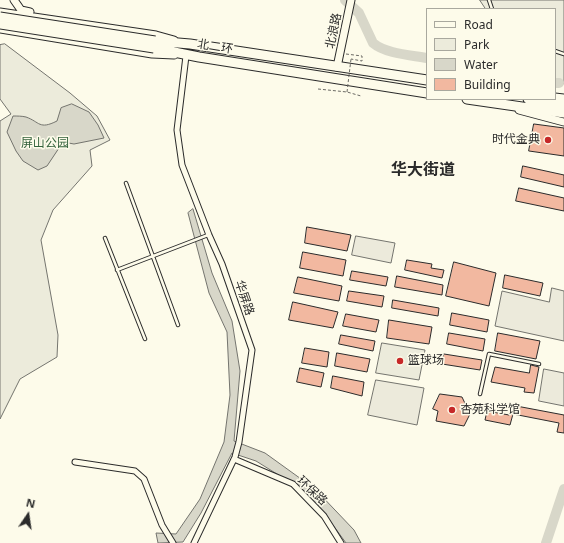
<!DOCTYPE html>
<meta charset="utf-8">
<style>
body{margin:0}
#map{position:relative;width:564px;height:543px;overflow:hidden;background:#fdfbea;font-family:"Noto Sans",sans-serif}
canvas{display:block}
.legend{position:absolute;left:426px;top:8px;width:130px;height:92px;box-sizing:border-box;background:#fdfbea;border:1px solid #a9a89e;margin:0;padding:5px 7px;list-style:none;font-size:12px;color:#2b2b2b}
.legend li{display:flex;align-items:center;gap:8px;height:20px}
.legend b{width:20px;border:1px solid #a9a89e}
.north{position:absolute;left:8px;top:495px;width:40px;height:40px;-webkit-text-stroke:3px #fdfbea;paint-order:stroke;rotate:13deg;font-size:11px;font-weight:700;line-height:16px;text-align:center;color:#2b2b2b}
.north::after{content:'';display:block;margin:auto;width:14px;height:18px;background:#2b2b2b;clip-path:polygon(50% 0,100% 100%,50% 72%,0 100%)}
</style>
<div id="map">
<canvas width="564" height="543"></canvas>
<ul class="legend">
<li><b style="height:5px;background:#fdfbea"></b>Road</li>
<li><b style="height:11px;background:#ecebdb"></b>Park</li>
<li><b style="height:11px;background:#d8d7c9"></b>Water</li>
<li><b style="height:11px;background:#f2b8a0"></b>Building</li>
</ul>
<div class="north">N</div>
</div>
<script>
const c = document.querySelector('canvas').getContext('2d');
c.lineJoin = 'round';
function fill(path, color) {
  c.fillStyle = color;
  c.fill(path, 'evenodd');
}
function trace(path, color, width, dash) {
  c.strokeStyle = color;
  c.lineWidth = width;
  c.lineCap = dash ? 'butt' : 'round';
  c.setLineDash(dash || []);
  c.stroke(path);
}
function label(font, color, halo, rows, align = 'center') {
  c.font = font + ' "Noto Sans","Noto Sans SC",sans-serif';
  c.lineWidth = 3;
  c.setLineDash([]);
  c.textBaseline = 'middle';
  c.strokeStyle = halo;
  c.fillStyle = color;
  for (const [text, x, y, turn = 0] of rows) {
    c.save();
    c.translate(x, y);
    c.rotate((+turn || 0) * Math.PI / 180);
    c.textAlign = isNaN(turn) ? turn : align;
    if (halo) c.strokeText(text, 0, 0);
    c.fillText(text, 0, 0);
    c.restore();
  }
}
const green = new Path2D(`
 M 480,0 L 564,0 L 564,84 L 555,79 L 555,9 L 486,9 Z
 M 5,44 L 70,93 L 97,116 L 110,140 L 90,150 L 92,166 L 53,210 L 41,240 L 58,335 L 57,357 L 20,379 L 0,419 L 0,121 L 11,114 L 0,99 L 0,45 Z
 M 382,343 L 425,350 L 419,380 L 376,373 Z`);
fill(green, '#ecebdb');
trace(green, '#74746e', 1);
const parking = new Path2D(`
 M 356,236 L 395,243 L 391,263 L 352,255 Z
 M 552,288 L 564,291 L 564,341 L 495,326 L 502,291 L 549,302 Z
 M 544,369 L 564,373 L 564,406 L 539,401 Z
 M 376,380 L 424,388 L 417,425 L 368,415 Z`);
fill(parking, '#eceadb');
trace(parking, '#74746e', 1);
const water = new Path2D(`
 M 72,104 L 89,112 L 98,125 L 104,138 L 74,144 L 63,142 L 47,166 L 38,170 L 23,161 L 16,151 L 7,132 L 13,116 C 17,116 22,116 26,117 C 40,122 39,130 57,121 L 61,108 Z
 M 193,209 L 212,273 L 232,321 L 240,371 L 234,441 L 265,453 L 315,489 L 354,530 L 361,543 L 346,543 L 322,510 L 301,489 L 256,461 L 232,453 L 201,513 L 183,542 L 158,543 L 156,533 L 176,534 L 200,499 L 224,442 L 230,395 L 227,332 L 209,293 L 188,213 Z`);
fill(water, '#d8d7c9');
trace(water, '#74746e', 1);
trace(new Path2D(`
 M 345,0 L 359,13 L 373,43 C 386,54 411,55 427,58
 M 555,83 L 559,83
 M 546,543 L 564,489`), '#d8d7c9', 10);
const building = new Path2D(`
 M 534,124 L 564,128 L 564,156 L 529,151 Z
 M 523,166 L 564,175 L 564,187 L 521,177 Z
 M 519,188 L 564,198 L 564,211 L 516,201 Z
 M 307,227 L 351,235 L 347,251 L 305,243 Z
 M 303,252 L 346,260 L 343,276 L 300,268 Z
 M 407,260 L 432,264 L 431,268 L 444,270 L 442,278 L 405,270 Z
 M 454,262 L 496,273 L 489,306 L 446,296 Z
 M 352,271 L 388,277 L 386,286 L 350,280 Z
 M 505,275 L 543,283 L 540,296 L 503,288 Z
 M 397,276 L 443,285 L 442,295 L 395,287 Z
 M 298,277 L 342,286 L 339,301 L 294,293 Z
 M 349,291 L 384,296 L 382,307 L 347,301 Z
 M 393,300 L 439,308 L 438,316 L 392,308 Z
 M 293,302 L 338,312 L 333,328 L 289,320 Z
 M 452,313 L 489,320 L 487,332 L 450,325 Z
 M 346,314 L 379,320 L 376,332 L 343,326 Z
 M 389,320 L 432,327 L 429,344 L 387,338 Z
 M 449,333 L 485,339 L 483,351 L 447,344 Z
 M 498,333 L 540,341 L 536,359 L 495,351 Z
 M 341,335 L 375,341 L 373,351 L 339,344 Z
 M 305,348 L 329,352 L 327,367 L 302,363 Z
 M 337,353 L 370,359 L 367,372 L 335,366 Z
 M 444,354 L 482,360 L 480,370 L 442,364 Z
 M 531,365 L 539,367 L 534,393 L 524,392 L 525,388 L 491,382 L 495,367 L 529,373 Z
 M 300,368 L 324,373 L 321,387 L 297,382 Z
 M 333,376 L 364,382 L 362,396 L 331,388 Z
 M 440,394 L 462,397 L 470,414 L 464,426 L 436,421 L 438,411 L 433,409 Z
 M 511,405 L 564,415 L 564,433 L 557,432 L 559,423 L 513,414 L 510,425 L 485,420 L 487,411 L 509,415 Z`);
fill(building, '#f2b8a0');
trace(building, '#2b2b2b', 1);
const lane = new Path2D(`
 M 489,0 L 492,9
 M 555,51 L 564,54
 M 126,183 L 178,325
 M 105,238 L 145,339
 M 117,270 L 208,235
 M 480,394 L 489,354 L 539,364`);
const street = new Path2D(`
 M 186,56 L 177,130 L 182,165 L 209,235 L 222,264 L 252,350 L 239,442 L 235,457 L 194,543
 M 234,459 L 293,484 L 324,516 L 341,543
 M 75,462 L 135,471 L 144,479 L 162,525 L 173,543`);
const secondary = new Path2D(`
 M 14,0 L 21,10 L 30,12
 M 0,12 L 156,35 L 174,40
 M 0,29 L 152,54 L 174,55
 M 337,67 L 351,0
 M 555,97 L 564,98
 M 519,110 L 564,122`);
const highway = new Path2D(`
 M 155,41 L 190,44 L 427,80
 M 154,48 L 199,57 L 427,93
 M 467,99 L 564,113
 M 528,99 L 564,105`);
trace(lane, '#2b2b2b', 4.5);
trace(street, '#2b2b2b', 7);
trace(secondary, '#2b2b2b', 9);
trace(highway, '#2b2b2b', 11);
trace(new Path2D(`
 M 346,54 L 362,56 L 362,61 L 351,59
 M 318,89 L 347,92 L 361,96`), '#6a6964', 1, [3, 2]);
trace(lane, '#fdfbea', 2.5);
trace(street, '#fdfbea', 5);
trace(secondary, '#fdfbea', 7);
trace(highway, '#fdfbea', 9);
const highwayBridge = new Path2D(`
 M 0,17 L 155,41
 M 0,24 L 154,48`);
trace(highwayBridge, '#2b2b2b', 11, []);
trace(new Path2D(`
 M 347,92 L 351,59`), '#6a6964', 1, [3, 2]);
trace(highwayBridge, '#fdfbea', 9);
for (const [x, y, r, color] of [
 [548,140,4,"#c62828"],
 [400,361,4,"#c62828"],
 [452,410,4,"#c62828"]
]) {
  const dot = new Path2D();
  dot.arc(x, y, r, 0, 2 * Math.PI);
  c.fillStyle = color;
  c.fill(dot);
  trace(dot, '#fdfbea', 1.5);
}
label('12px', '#2b2b2b', '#fdfbea', [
 ["北浪路",334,31,-78],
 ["北二环",215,47,9],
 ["华屏路",244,298,71],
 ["环保路",312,491,43]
]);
label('12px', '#2b2b2b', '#fdfbea', [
 ["时代金典",540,140,"right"],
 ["篮球场",408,361],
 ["杏苑科学馆",460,410]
], 'left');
label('12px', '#34623c', '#fdfbea', [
 ["屏山公园",45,144]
]);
label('bold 16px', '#2b2b2b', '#fdfbea', [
 ["华大街道",423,170]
]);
</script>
